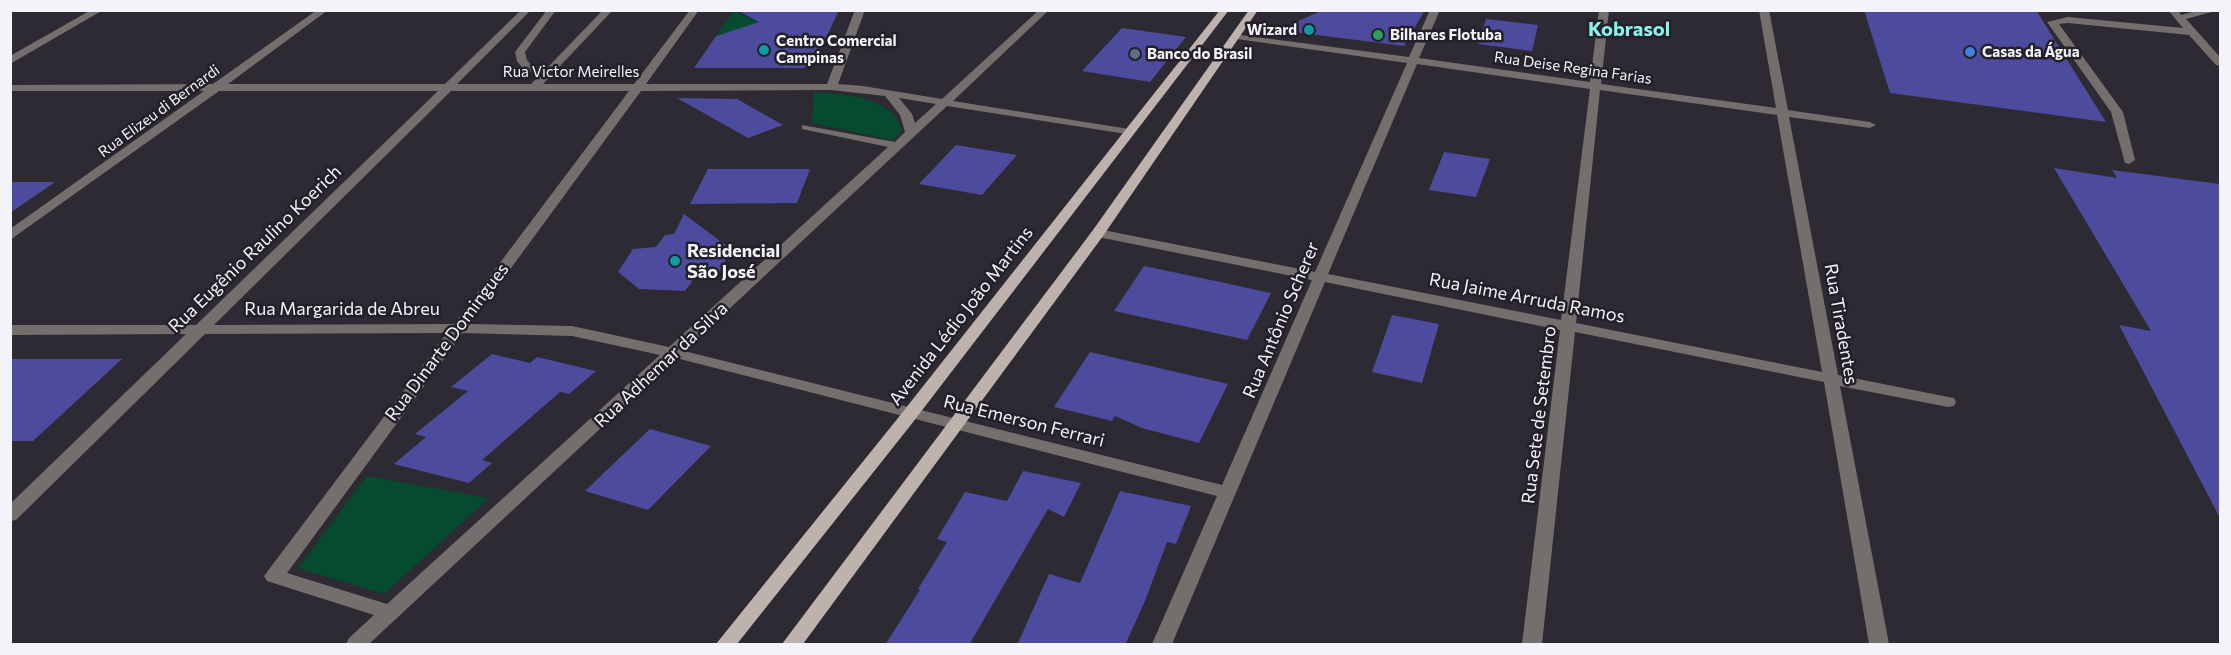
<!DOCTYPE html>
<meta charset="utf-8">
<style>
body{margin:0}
#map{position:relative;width:2231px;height:655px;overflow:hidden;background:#2d2a33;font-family:Commissioner,sans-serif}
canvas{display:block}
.frame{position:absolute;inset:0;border:12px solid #f5f3fa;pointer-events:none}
</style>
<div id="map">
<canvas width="2231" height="655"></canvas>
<div class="frame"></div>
</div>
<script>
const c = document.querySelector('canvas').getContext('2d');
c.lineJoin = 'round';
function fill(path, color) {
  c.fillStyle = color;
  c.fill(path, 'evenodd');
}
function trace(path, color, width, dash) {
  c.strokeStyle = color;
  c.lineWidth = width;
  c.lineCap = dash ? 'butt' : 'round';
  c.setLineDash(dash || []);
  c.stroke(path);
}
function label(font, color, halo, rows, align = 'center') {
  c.font = font + ' Commissioner,sans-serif';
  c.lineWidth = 5;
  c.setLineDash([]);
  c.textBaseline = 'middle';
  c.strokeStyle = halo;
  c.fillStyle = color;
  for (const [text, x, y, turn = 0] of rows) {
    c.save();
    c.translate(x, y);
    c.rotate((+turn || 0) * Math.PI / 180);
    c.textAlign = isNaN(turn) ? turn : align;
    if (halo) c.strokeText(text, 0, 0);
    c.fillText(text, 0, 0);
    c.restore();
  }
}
fill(new Path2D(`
 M 734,11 L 759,22 L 716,36 Z
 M 814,92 C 844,94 893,96 902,131 L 893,140 L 812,123 Z
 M 367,476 L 489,498 L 384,594 L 298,568 Z`), '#044b30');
fill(new Path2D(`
 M 737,10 L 839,10 L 814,64 L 803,68 L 694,68 L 716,36 L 759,22 Z
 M 1323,10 L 1425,10 L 1404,46 L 1278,30 Z
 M 1864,10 L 2036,10 L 2106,122 L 1890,93 Z
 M 1486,19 L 1538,25 L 1532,51 L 1478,44 Z
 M 1122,28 L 1186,37 L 1150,82 L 1082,71 Z
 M 677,98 L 737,99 L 783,125 L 748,138 Z
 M 956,145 L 1017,155 L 982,195 L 919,184 Z
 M 1444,152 L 1490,159 L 1476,197 L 1429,190 Z
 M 2054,168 L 2117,178 L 2112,170 L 2220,184 L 2220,518 L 2119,325 L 2151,331 Z
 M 708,169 L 810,169 L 797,203 L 690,204 Z
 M 10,182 L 55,182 L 10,213 Z
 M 684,214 L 731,249 L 718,275 L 696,276 L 685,291 L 639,289 L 618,272 L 633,249 L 656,247 L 665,235 L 674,234 Z
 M 1144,266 L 1225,283 L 1271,293 L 1247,340 L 1114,311 Z
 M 1392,315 L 1439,324 L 1422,383 L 1372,372 Z
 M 1090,352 L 1228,384 L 1199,443 L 1142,428 L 1115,416 L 1112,421 L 1054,407 Z
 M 492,354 L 530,363 L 537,357 L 596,371 L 569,394 L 560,392 L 482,460 L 492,463 L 469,483 L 394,464 L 426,437 L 415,434 L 468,391 L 451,387 Z
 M 10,359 L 122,359 L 33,441 L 10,441 Z
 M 650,429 L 711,446 L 648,510 L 585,491 Z
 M 1023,471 L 1081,483 L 1064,517 L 1048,509 L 969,645 L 885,645 L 920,590 L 918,589 L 947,542 L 937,539 L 965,492 L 1007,501 Z
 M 1120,491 L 1191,506 L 1176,544 L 1167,542 L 1145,601 L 1125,645 L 1017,645 L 1049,574 L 1080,583 Z`), '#4d4b9d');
fill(new Path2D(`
 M 91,10 L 103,10 L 10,64 L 10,56 Z
 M 317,10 L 328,10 L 228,84 L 445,84 L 521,10 L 531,10 L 457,84 L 531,84 L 542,73 L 525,71 L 517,61 L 515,52 L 547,10 L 556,10 L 525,52 L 527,60 L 532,66 L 548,67 L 603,10 L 613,10 L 543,84 L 634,84 L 690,10 L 699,10 L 646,84 L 827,84 L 855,10 L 865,10 L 838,84 L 863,86 L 942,99 L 1039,10 L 1049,10 L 953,101 L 1129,129 L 1133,131 L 1133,135 L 947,106 L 684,351 L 1222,485 L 1312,280 L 1098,237 L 1091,233 L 1098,229 L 1315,272 L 1407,63 L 1237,39 L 1232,36 L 1233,34 L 1409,57 L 1430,10 L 1440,10 L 1419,58 L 1590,82 L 1599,10 L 1609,10 L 1601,84 L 1776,108 L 1759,10 L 1769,10 L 1788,110 L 1870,122 L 1876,125 L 1870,128 L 1789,117 L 1838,375 L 1948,397 L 1954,398 L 1956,402 L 1954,406 L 1948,407 L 1840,386 L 1889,644 L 1869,644 L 1824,382 L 1575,332 L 1542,644 L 1522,644 L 1560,330 L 1325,282 L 1172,644 L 1152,644 L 1217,496 L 676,358 L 369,644 L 346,644 L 349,638 L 374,615 L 267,581 L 264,576 L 447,333 L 205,334 L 16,520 L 10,521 L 10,504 L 186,334 L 10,335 L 10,325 L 196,325 L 438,91 L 219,91 L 10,240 L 10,229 L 204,91 L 10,91 L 10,85 L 213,84 ZM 1417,64 L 1590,89 L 1561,320 L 1328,274 ZM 831,90 L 885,96 L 900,115 L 905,132 L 895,142 L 802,125 L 802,129 L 888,147 L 669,347 L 572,326 L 470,324 L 641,91 ZM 1600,90 L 1777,115 L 1822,372 L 1576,323 ZM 451,91 L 629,91 L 454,324 L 214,325 ZM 899,98 L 936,104 L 915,123 L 912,114 ZM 463,333 L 572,336 L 660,355 L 387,604 L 287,573 Z
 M 2168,10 L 2178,10 L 2181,15 L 2200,10 L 2219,10 L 2186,19 L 2220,57 L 2220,66 L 2216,65 L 2189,35 L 2068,23 L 2059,24 L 2123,112 L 2135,160 L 2129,164 L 2125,163 L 2111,112 L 2047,22 L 2068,17 L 2183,28 Z`), '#746f6c');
fill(new Path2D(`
 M 1220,10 L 1229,10 L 910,426 L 737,644 L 716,644 L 898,418 Z
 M 1249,10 L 1258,10 L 1103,236 L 803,644 L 782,644 L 1093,230 Z`), '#bdb2ac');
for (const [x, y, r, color] of [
 [1309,30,6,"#0f9aa8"],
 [1378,35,6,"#2e9e5b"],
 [764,50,6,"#0f9aa8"],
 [1970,52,6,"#3f7fe0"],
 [1135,54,6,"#5c6f8a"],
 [675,261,6,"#0f9aa8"]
]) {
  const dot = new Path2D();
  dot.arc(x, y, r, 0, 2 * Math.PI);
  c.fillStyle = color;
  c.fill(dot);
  trace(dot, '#232029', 2);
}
label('bold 15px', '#f5f3fa', '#232029', [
 ["Wizard",1297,30,"right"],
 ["Bilhares Flotuba",1390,35],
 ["Centro Comercial",776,41],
 ["Campinas",776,58],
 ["Casas da Água",1982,52],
 ["Banco do Brasil",1147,54]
], 'left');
label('15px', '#f5f3fa', '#232029', [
 ["Rua Deise Regina Farias",1573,68,8],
 ["Rua Victor Meirelles",571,72],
 ["Rua Elizeu di Bernardi",159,111,-36]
]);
label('18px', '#f5f3fa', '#232029', [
 ["Rua Eugênio Raulino Koerich",255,249,-44],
 ["Rua Jaime Arruda Ramos",1527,298,11],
 ["Rua Margarida de Abreu",342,309],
 ["Avenida Lédio João Martins",961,316,-52],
 ["Rua Antônio Scherer",1281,320,-67],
 ["Rua Tiradentes",1841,324,80],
 ["Rua Dinarte Domingues",447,342,-53],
 ["Rua Adhemar da Silva",661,365,-43],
 ["Rua Sete de Setembro",1539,415,-83],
 ["Rua Emerson Ferrari",1024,421,14]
]);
label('bold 18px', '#f5f3fa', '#232029', [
 ["Residencial",687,251],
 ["São José",687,272]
], 'left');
label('bold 20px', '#8af4ec', '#232029', [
 ["Kobrasol",1629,29]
]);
</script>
